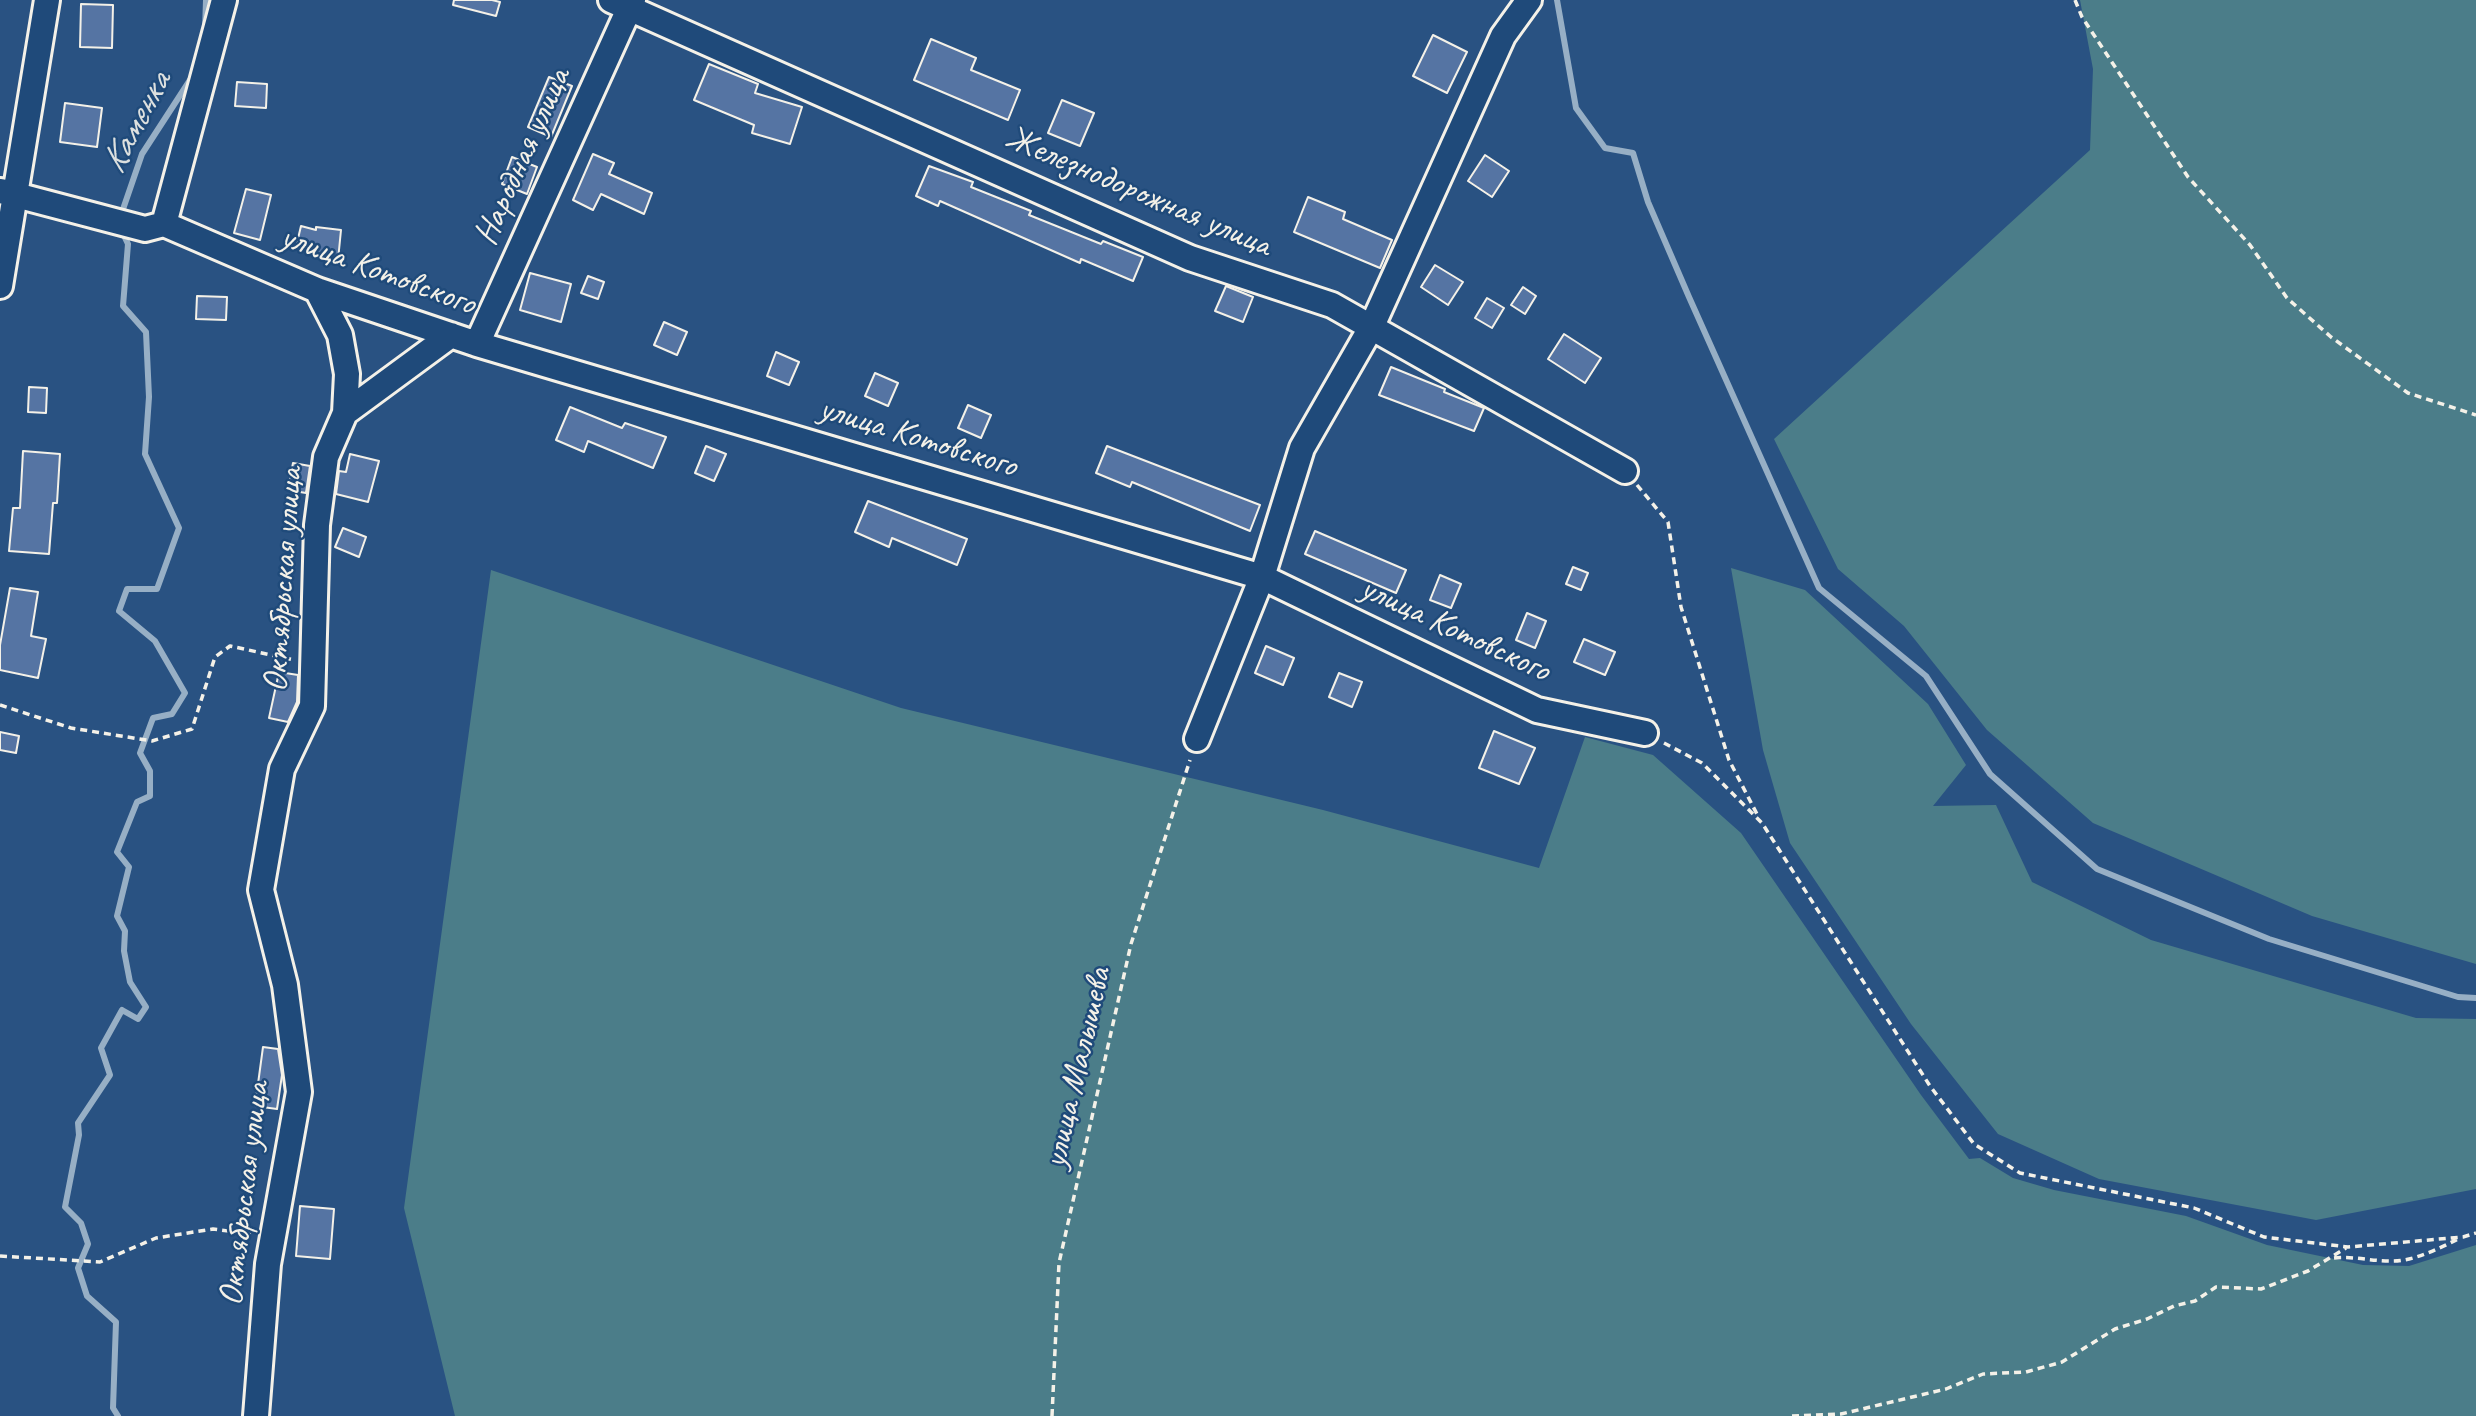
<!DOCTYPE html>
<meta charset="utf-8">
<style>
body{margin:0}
canvas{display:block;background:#295282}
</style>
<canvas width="2476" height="1416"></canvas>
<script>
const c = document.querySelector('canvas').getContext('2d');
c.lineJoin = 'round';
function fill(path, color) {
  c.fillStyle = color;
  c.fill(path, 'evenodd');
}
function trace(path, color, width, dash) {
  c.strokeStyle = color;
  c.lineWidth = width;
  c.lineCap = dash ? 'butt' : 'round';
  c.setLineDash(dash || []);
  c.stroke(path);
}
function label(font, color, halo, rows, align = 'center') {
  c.font = font + ' Caveat,sans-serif';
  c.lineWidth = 5;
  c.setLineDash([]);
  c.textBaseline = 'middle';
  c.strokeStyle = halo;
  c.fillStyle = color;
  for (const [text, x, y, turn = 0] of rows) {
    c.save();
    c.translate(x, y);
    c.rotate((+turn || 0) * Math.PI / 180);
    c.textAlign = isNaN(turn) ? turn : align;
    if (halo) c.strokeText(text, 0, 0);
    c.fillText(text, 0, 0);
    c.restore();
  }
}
fill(new Path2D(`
 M 2080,0 L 2476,0 L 2476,964 L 2312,916 L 2093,823 L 1987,730 L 1904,626 L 1838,569 L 1774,439 L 2090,150 L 2093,69 Z
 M 1731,568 L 1805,590 L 1928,704 L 1966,765 L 1933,806 L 1996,805 L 2032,882 L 2151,940 L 2416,1018 L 2476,1019 L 2476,1189 L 2316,1220 L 2099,1179 L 1998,1134 L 1911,1024 L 1790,843 L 1763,750 Z
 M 491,570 L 901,708 L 1323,810 L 1539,868 L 1585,737 L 1653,755 L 1741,833 L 1921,1095 L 1969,1159 L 1980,1158 L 2013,1178 L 2054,1190 L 2186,1216 L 2267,1245 L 2363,1265 L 2409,1266 L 2476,1245 L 2476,1416 L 455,1416 L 404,1208 Z`), '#4b7d89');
trace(new Path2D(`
 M 1557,0 L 1576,108 L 1605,148 L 1633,153 L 1648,202 L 1689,297 L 1819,588 L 1926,676 L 1990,774 L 2097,869 L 2269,939 L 2458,997 L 2476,998
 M 205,30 L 206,0
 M 121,215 L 142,154 L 190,80
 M 118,1416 L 113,1408 L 116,1322 L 87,1296 L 78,1268 L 88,1244 L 81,1223 L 65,1207 L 79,1135 L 78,1123 L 110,1075 L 101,1048 L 122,1010 L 138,1019 L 146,1007 L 130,982 L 124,951 L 125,931 L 117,916 L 129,867 L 117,852 L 137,802 L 150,796 L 150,771 L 140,753 L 153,718 L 172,714 L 185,693 L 155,641 L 119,611 L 127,589 L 157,589 L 179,528 L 145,454 L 149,397 L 146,332 L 123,306 L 128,244 L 121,229`), '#97afc5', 6);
const building = new Path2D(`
 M 454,0 L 492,0 L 500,2 L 496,16 L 453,5 Z
 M 81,4 L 113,5 L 112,48 L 80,47 Z
 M 1433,35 L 1467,52 L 1447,93 L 1413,76 Z
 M 931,39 L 976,58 L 971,70 L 1020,90 L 1008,120 L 914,80 Z
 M 709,64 L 758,84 L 755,93 L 802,107 L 790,144 L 752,133 L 754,125 L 694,100 Z
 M 549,77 L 572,86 L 551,137 L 528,127 Z
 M 237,82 L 267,84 L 266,108 L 235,106 Z
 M 1062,100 L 1094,113 L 1080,146 L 1048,133 Z
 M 65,103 L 102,108 L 97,147 L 60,142 Z
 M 593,154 L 614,163 L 609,174 L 652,193 L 644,214 L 601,194 L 593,210 L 573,200 Z
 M 1485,155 L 1509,171 L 1492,197 L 1468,181 Z
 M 512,157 L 537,167 L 527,194 L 502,184 Z
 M 929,166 L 973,182 L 971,187 L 1031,211 L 1029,215 L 1101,244 L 1103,241 L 1143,257 L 1133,281 L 1081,259 L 1080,263 L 940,201 L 938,206 L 916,196 Z
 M 246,189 L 271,195 L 260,240 L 234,233 Z
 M 1308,197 L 1345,212 L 1343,219 L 1392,240 L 1380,268 L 1294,232 Z
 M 301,226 L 316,230 L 316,227 L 341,230 L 338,260 L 313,257 L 313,251 L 296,247 Z
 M 1435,265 L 1463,282 L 1448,305 L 1421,287 Z
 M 530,273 L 571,284 L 561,322 L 520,310 Z
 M 588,276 L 604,282 L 598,299 L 581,293 Z
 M 1226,286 L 1253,297 L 1243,322 L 1215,311 Z
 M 1523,287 L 1536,296 L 1525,314 L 1511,305 Z
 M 197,296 L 227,297 L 226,320 L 196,319 Z
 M 1487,298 L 1504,308 L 1492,328 L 1475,318 Z
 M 664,322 L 687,332 L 677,355 L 654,345 Z
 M 1564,334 L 1601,358 L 1585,383 L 1548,359 Z
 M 776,352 L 799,362 L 789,385 L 767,376 Z
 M 1391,367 L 1445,389 L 1444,392 L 1484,408 L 1474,431 L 1379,395 Z
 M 875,373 L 898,383 L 888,406 L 865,396 Z
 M 29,387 L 47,388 L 46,413 L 28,412 Z
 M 968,405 L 991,415 L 981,438 L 958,428 Z
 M 570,407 L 622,428 L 625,423 L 666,437 L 653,468 L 588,441 L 584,452 L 556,440 Z
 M 706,446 L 726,454 L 714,481 L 695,473 Z
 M 1107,446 L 1260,505 L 1250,531 L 1132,482 L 1130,487 L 1096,473 Z
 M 23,451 L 60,454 L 57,503 L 53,503 L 49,554 L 9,551 L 13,508 L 20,508 Z
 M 350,454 L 379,461 L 368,502 L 336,494 L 339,471 L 346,472 Z
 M 293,463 L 310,466 L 306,493 L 288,490 Z
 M 868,501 L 967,539 L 957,565 L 892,538 L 889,547 L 855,532 Z
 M 343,528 L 366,537 L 359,557 L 335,547 Z
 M 1315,531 L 1406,570 L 1396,593 L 1305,554 Z
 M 1573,567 L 1588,573 L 1581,590 L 1566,584 Z
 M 1440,575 L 1461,584 L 1451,608 L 1430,600 Z
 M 10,588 L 38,592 L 31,636 L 46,639 L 38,678 L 0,670 L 0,645 Z
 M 1527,613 L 1546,621 L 1535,648 L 1516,640 Z
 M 1584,639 L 1615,652 L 1605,675 L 1574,662 Z
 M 1266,646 L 1294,658 L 1283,685 L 1255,673 Z
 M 279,672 L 298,675 L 297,702 L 288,722 L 269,718 Z
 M 1339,673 L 1362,682 L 1352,707 L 1329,697 Z
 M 1494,731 L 1535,748 L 1519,784 L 1479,768 Z
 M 0,732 L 19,736 L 16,753 L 0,750 Z
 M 263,1047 L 278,1049 L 282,1075 L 277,1109 L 255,1106 Z
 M 300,1206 L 334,1209 L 330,1259 L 296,1256 Z`);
fill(building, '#5574a3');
trace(building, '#f4f1e8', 2);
const minor = new Path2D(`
 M 611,0 L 1190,258 L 1332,305 L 1625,471
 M 1,191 L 145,229 L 164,224
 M 164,224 L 317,290 L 477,344 L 1262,577 L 1537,710 L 1645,733
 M 164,224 L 224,0
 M 0,286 L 47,0
 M 477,344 L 633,0
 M 345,413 L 451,335
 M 1197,739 L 1262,577 L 1302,448 L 1372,326 L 1503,36 L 1529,0
 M 256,1416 L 268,1264 L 299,1092 L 285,985 L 261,890 L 282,769 L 312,706 L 317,525 L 326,457 L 345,413 L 347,374 L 340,335 L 317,290`);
trace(minor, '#f4f1e8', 30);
trace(new Path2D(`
 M 2075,0 L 2082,17 L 2188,177 L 2250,245 L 2287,298 L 2331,337 L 2408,393 L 2476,415
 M 1637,485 L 1668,522 L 1681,607 L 1729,760 L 1759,818
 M 0,705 L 71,728 L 152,741 L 192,729 L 215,657 L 230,646 L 294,660
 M 1664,743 L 1702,763 L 1762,823 L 1930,1086 L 1974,1144 L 2020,1173 L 2194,1208 L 2264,1237 L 2348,1247 L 2463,1237 L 2476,1233
 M 0,1256 L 100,1262 L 156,1238 L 213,1229 L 251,1234
 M 2334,1258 C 2354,1256 2370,1261 2390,1261 C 2412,1262 2438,1249 2458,1239
 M 1052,1416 L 1059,1263 L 1131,944 L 1190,760
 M 1792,1416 L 1841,1414 L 1946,1389 L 1983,1374 L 2026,1372 L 2062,1362 L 2115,1329 L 2147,1319 L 2174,1306 L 2195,1301 L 2216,1287 L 2261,1289 L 2308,1271 L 2346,1248`), '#f4f1e8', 3.5, [7, 5]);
trace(minor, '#1f4a7a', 24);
label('35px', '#f4f1e8', '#1f4a7a', [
 ["Народная улица",523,157,-66],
 ["Железнодорожная улица",1138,192,23],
 ["улица Котовского",378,271,20],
 ["улица Котовского",918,438,17],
 ["Октябрьская улица",284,580,-86],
 ["улица Котовского",1455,630,25],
 ["улица Малышева",1078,1068,-77],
 ["Октябрьская улица",245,1194,-83]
]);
label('italic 37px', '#dde0df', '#1f4a7a', [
 ["Каменка",137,123,-62]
]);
</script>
